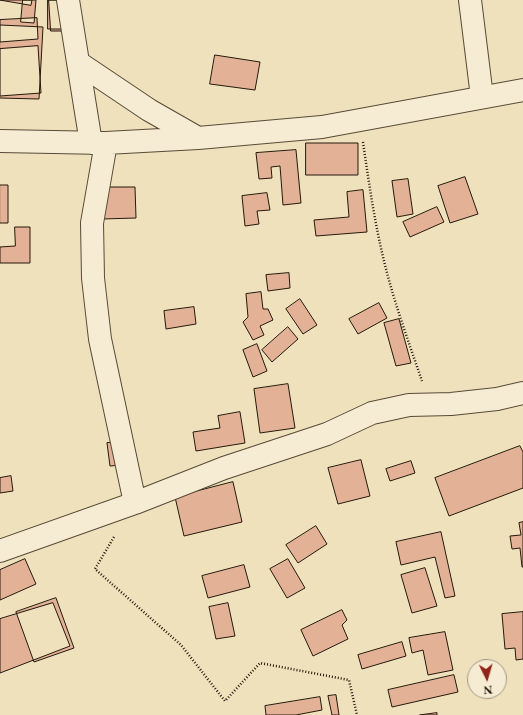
<!DOCTYPE html>
<style>
body{margin:0}
#map{position:relative;width:523px;height:715px;overflow:hidden;background:#efe1bb;font-family:"EB Garamond",serif}
canvas{display:block}
.north{position:absolute;left:467px;top:659px;width:40px;height:40px;box-sizing:border-box;background:#f5ecd3;border:1px solid #a19883;border-radius:50%;rotate:175deg;font-size:11px;font-weight:700;line-height:16px;text-align:center;color:#24190c}
.north::after{content:'';display:block;margin:auto;width:14px;height:18px;background:#8f2418;clip-path:polygon(50% 0,100% 100%,50% 72%,0 100%)}
</style>
<div id="map">
<canvas width="523" height="715"></canvas>
<div class="north">N</div>
</div>
<script>
const c = document.querySelector('canvas').getContext('2d');
c.lineJoin = 'round';
function fill(path, color) {
  c.fillStyle = color;
  c.fill(path, 'evenodd');
}
function trace(path, color, width, dash) {
  c.strokeStyle = color;
  c.lineWidth = width;
  c.lineCap = dash ? 'butt' : 'round';
  c.setLineDash(dash || []);
  c.stroke(path);
}
const building = new Path2D(`
 M 0,0 L 32,0 L 31,5 Z
 M 23,0 L 36,0 L 34,23 L 21,22 Z
 M 48,0 L 65,0 L 65,29 L 48,29 Z
 M 49,0 L 65,0 L 66,31 L 51,31 Z
 M 37,18 L 38,39 L 0,42 L 0,20 Z
 M 0,25 L 43,27 L 39,99 L 0,98 Z
 M 38,46 L 41,93 L 0,96 L 0,49 Z
 M 215,55 L 260,62 L 255,90 L 210,84 Z
 M 306,143 L 358,143 L 358,175 L 306,175 Z
 M 296,150 L 301,203 L 283,205 L 280,166 L 271,167 L 272,178 L 259,179 L 256,153 Z
 M 465,177 L 478,214 L 450,223 L 438,186 Z
 M 408,179 L 413,214 L 397,217 L 392,181 Z
 M 0,185 L 8,185 L 8,223 L 0,223 Z
 M 102,187 L 135,187 L 136,218 L 102,219 Z
 M 363,190 L 367,232 L 316,236 L 314,220 L 349,217 L 347,192 Z
 M 267,193 L 270,210 L 257,211 L 259,224 L 245,226 L 242,196 Z
 M 437,207 L 444,222 L 410,237 L 403,222 Z
 M 15,227 L 30,227 L 30,263 L 0,263 L 0,247 L 15,246 Z
 M 289,273 L 290,288 L 268,291 L 266,275 Z
 M 261,292 L 263,309 L 268,309 L 273,320 L 260,326 L 264,335 L 253,340 L 243,322 L 248,317 L 246,294 Z
 M 300,299 L 317,325 L 303,334 L 286,309 Z
 M 379,303 L 387,318 L 358,334 L 349,319 Z
 M 194,307 L 196,324 L 166,329 L 164,311 Z
 M 399,319 L 411,363 L 396,366 L 384,323 Z
 M 288,327 L 298,339 L 272,362 L 262,350 Z
 M 257,344 L 267,371 L 253,377 L 243,350 Z
 M 288,384 L 295,428 L 260,433 L 254,389 Z
 M 240,412 L 245,443 L 196,451 L 193,432 L 220,428 L 218,416 Z
 M 118,442 L 121,465 L 110,466 L 107,443 Z
 M 520,446 L 523,452 L 523,488 L 449,516 L 435,478 Z
 M 361,460 L 370,496 L 338,504 L 328,468 Z
 M 411,461 L 415,473 L 390,481 L 386,469 Z
 M 11,476 L 13,491 L 0,493 L 0,478 Z
 M 233,482 L 242,522 L 184,536 L 175,497 Z
 M 523,522 L 523,567 L 522,567 L 520,548 L 512,549 L 510,536 L 521,535 L 519,523 Z
 M 316,526 L 327,544 L 298,563 L 286,545 Z
 M 441,532 L 455,596 L 445,598 L 435,557 L 401,565 L 396,542 Z
 M 25,559 L 36,584 L 0,600 L 0,570 Z
 M 288,559 L 305,588 L 287,598 L 270,569 Z
 M 244,565 L 250,587 L 208,598 L 202,576 Z
 M 425,568 L 437,606 L 412,613 L 401,575 Z
 M 56,598 L 74,648 L 34,662 L 16,612 Z
 M 53,603 L 70,646 L 0,673 L 0,619 Z
 M 228,603 L 235,636 L 216,639 L 209,607 Z
 M 342,610 L 347,620 L 342,625 L 348,639 L 313,656 L 301,630 Z
 M 523,612 L 523,659 L 516,660 L 515,648 L 505,649 L 502,614 Z
 M 445,632 L 453,670 L 428,675 L 423,650 L 412,653 L 409,638 Z
 M 402,642 L 406,656 L 362,669 L 358,655 Z
 M 454,675 L 458,692 L 392,707 L 388,690 Z
 M 336,695 L 339,715 L 332,715 L 328,696 Z
 M 320,697 L 322,710 L 296,715 L 266,715 L 265,706 Z
 M 437,713 L 437,715 L 420,715 Z`);
fill(building, '#e3b296');
trace(building, '#24190c', 1);
const street = new Path2D(`
 M 68,0 L 91,143
 M 470,0 L 482,97
 M 79,63 L 149,110 L 198,138
 M 0,141 L 106,143 L 198,138 L 322,127 L 523,90
 M 106,143 L 92,223 L 93,278 L 100,339 L 135,503
 M 0,551 L 135,503 L 224,468 L 327,434 L 372,413 L 409,405 L 451,404 L 497,399 L 523,393`);
trace(street, '#574b38', 24);
trace(new Path2D(`
 M 363,142 C 369,184 375,225 385,265 C 395,305 409,343 422,381
 M 114,537 L 95,569 L 181,645 L 225,701 L 260,663 L 349,680 L 357,715`), '#24190c', 2.5, [1, 2]);
trace(street, '#f5ecd3', 22);
</script>
